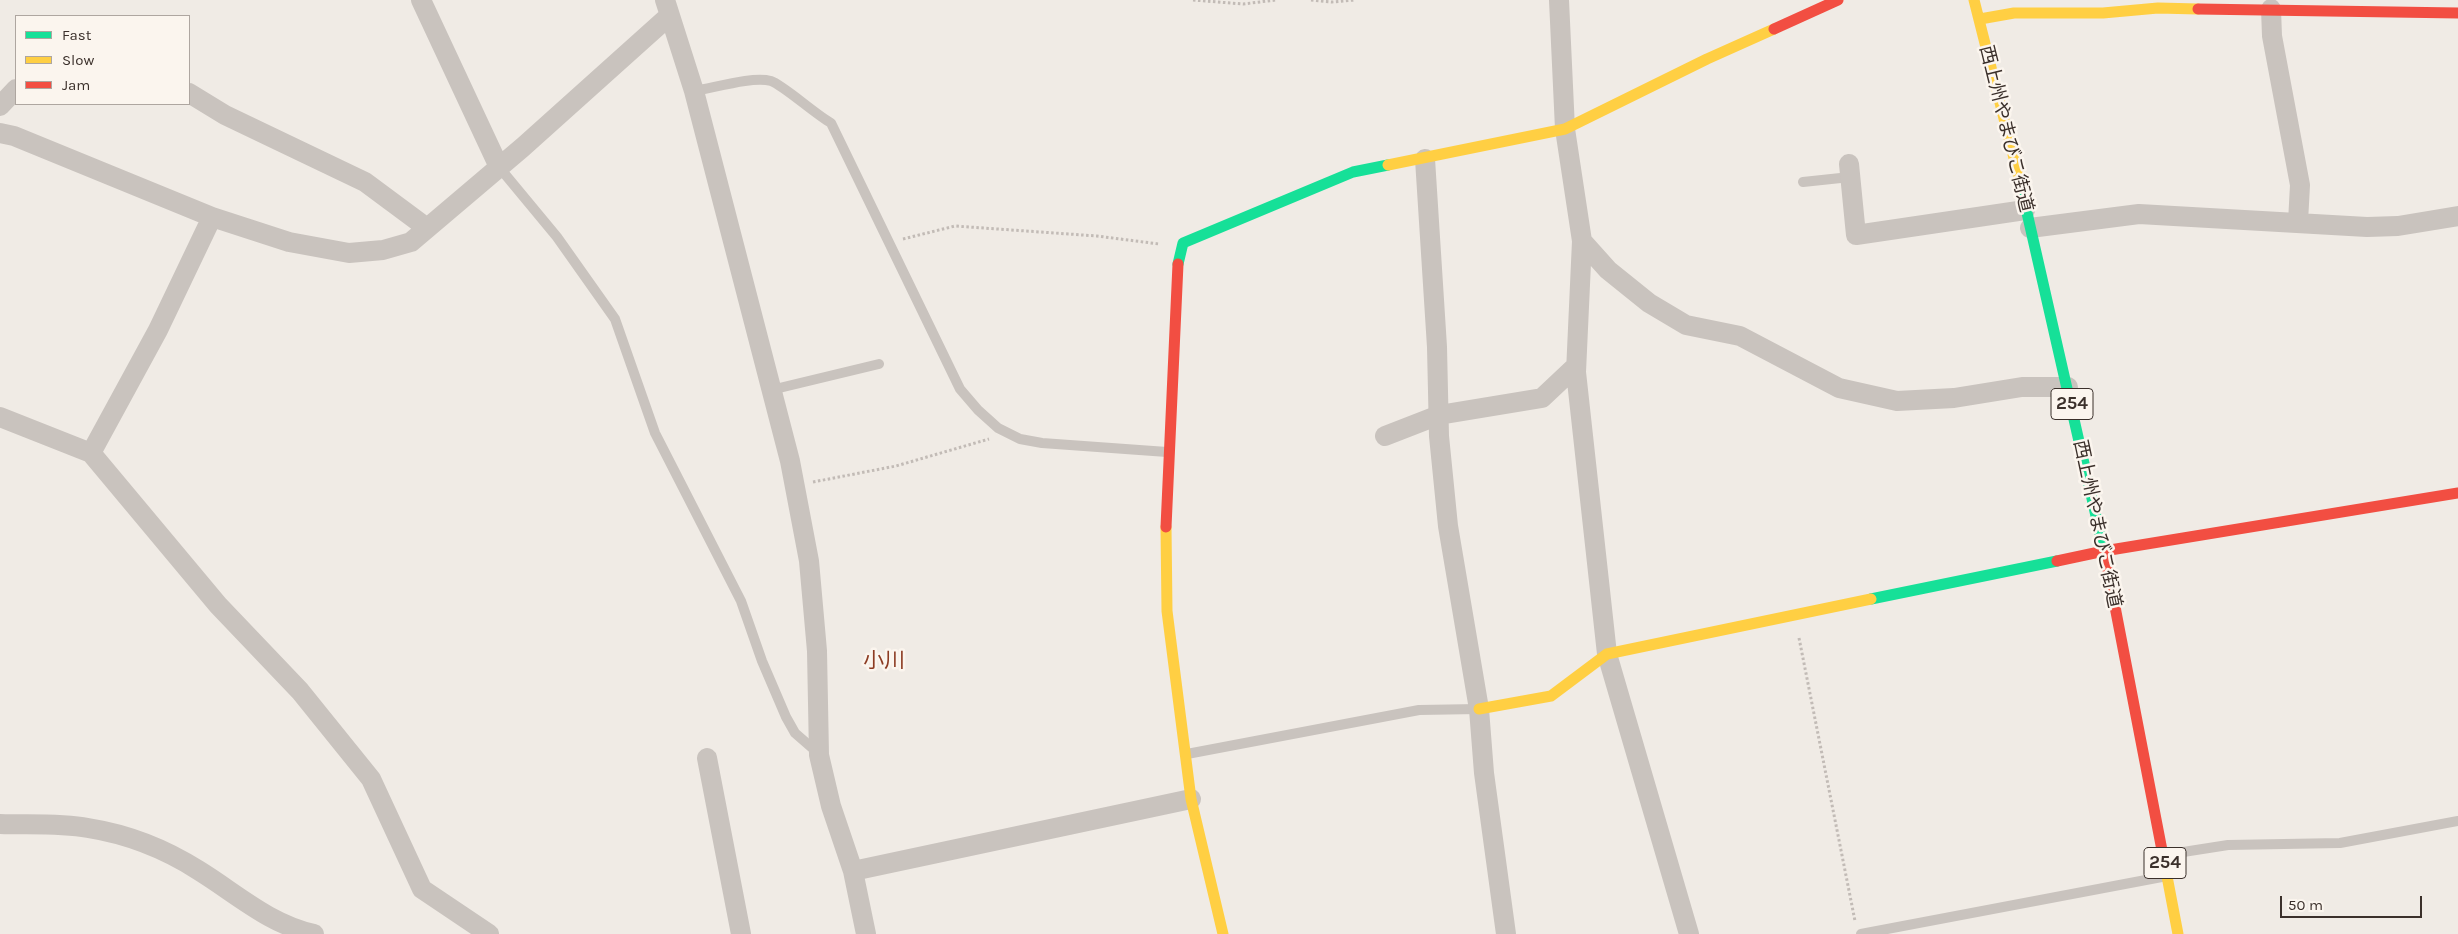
<!DOCTYPE html>
<meta charset="utf-8">
<style>
body{margin:0}
#map{position:relative;width:2458px;height:934px;overflow:hidden;background:#f0ebe5;font-family:Karla,sans-serif}
canvas{display:block}
.legend{position:absolute;left:15px;top:15px;width:175px;height:90px;box-sizing:border-box;background:#fbf5ee;border:1px solid #aea6a0;margin:0;padding:6px 9px;list-style:none;font-size:15px;color:#3b302b}
.legend li{display:flex;align-items:center;gap:10px;height:25px}
.legend b{width:25px;border:1px solid #aea6a0}
.scale{position:absolute;left:2280px;top:896px;width:142px;height:22px;box-sizing:border-box;border:2px solid #3b302b;border-top:0;padding-left:6px;font-size:15px;line-height:18px;white-space:nowrap;color:#3b302b;-webkit-text-stroke:4px #fbf5ee;paint-order:stroke}
</style>
<div id="map">
<canvas width="2458" height="934"></canvas>
<ul class="legend">
<li><b style="height:6px;background:#16e098"></b>Fast</li>
<li><b style="height:6px;background:#ffcf43"></b>Slow</li>
<li><b style="height:6px;background:#f24e42"></b>Jam</li>
</ul>
<div class="scale">50 m</div>
</div>
<script>
const c = document.querySelector('canvas').getContext('2d');
c.lineJoin = 'round';
function trace(path, color, width, dash) {
  c.strokeStyle = color;
  c.lineWidth = width;
  c.lineCap = dash ? 'butt' : 'round';
  c.setLineDash(dash || []);
  c.stroke(path);
}
function label(font, color, halo, rows, align = 'center') {
  c.font = font + ' Karla,"Noto Sans JP",sans-serif';
  c.lineWidth = 5;
  c.setLineDash([]);
  c.textBaseline = 'middle';
  c.strokeStyle = halo;
  c.fillStyle = color;
  for (const [text, x, y, turn = 0] of rows) {
    c.save();
    c.translate(x, y);
    c.rotate((+turn || 0) * Math.PI / 180);
    c.textAlign = isNaN(turn) ? turn : align;
    if (halo) c.strokeText(text, 0, 0);
    c.fillText(text, 0, 0);
    c.restore();
  }
}
trace(new Path2D(`
 M 1193,0 L 1243,4 L 1276,0
 M 1311,0 L 1332,2 L 1355,0
 M 903,239 L 955,226 L 1097,236 L 1159,244
 M 813,482 L 896,466 L 989,439
 M 1799,638 L 1855,921`), '#c2bbb6', 3, [2.5, 2.5]);
trace(new Path2D(`
 M 694,91 C 714,88 752,76 771,81 C 783,85 815,114 831,123 L 960,389 L 978,410 L 998,428 L 1020,439 L 1042,443 L 1167,452
 M 499,167 L 557,237 L 615,319 L 655,433 L 741,601 L 762,661 L 786,717 L 795,733 L 818,753
 M 1803,182 L 1850,177
 M 771,390 L 879,364
 M 1187,754 L 1419,710 L 1478,709
 M 2164,855 L 2228,845 L 2340,843 L 2458,821
 M 1861,934 L 2167,876`), '#c9c3be', 10);
trace(new Path2D(`
 M 421,0 L 499,167
 M 665,0 L 694,91 L 790,461 L 809,561 L 817,651 L 819,755 L 831,806 L 853,871 L 866,934
 M 1559,0 L 1565,129 L 1582,241 L 1576,372 L 1607,654 L 1689,934
 M 2271,9 L 2272,36 L 2300,185 L 2298,222
 M 189,93 L 225,115 L 365,182 L 427,228
 M 0,106 L 16,89
 M 0,133 L 14,136 L 212,217 L 289,242 L 349,253 L 383,250 L 411,242 L 523,147 L 669,16
 M 1425,159 L 1437,347 L 1439,436 L 1448,526 L 1479,709 L 1484,773 L 1506,934
 M 1849,164 L 1856,235 L 2025,210
 M 2030,228 L 2139,214 L 2367,227 L 2398,226 L 2458,216
 M 1582,241 L 1608,270 L 1649,303 L 1686,325 L 1740,336 L 1839,388 L 1897,401 L 1954,398 L 2022,387 L 2068,387
 M 0,417 L 91,453 L 218,605 L 300,691 L 371,779 L 422,889 L 489,934
 M 1385,436 L 1439,415 L 1542,398 L 1576,366
 M 91,453 L 158,330 L 212,217
 M 707,758 L 741,934
 M 0,824 C 29,825 60,823 88,828 C 126,834 165,849 198,870 C 237,894 269,924 314,934
 M 853,871 L 1191,799`), '#c9c3be', 20);
trace(new Path2D(`
 M 2020,182 L 2106,560
 M 1178,264 L 1183,243 L 1353,172 L 1388,165
 M 1871,599 L 2057,561`), '#16e098', 11);
trace(new Path2D(`
 M 1974,0 L 2020,182
 M 1980,19 L 2014,13 L 2103,13 L 2158,8 L 2198,9
 M 1388,165 L 1565,129 L 1707,59 L 1774,29
 M 1166,527 L 1167,611 L 1191,799 L 1223,934
 M 1479,709 L 1551,696 L 1607,654 L 1871,599
 M 2166,871 L 2178,934`), '#ffcf43', 11);
trace(new Path2D(`
 M 2198,9 L 2458,13
 M 1774,29 L 1838,0
 M 1166,527 L 1178,264
 M 2106,560 L 2166,871
 M 2057,561 L 2104,551 L 2458,493`), '#f24e42', 11);
for (const [x, y, w] of [
 [2072,404,42],
 [2165,863,42]
]) {
  const box = new Path2D();
  box.roundRect(x - w / 2, y - 15.5, w, 31, 4);
  c.fillStyle = '#fbf5ee';
  c.fill(box);
  trace(box, '#3b302b', 1);
}
label('bold 18px', '#3b302b', null, [
 ["254",2072,404],
 ["254",2165,863]
]);
label('19px', '#3b302b', '#fbf5ee', [
 ["西上州やまびこ街道",2006,129,76],
 ["西上州やまびこ街道",2097,524,78]
]);
label('21px', '#8c3b22', '#fbf5ee', [
 ["小川",884,661]
]);
</script>
